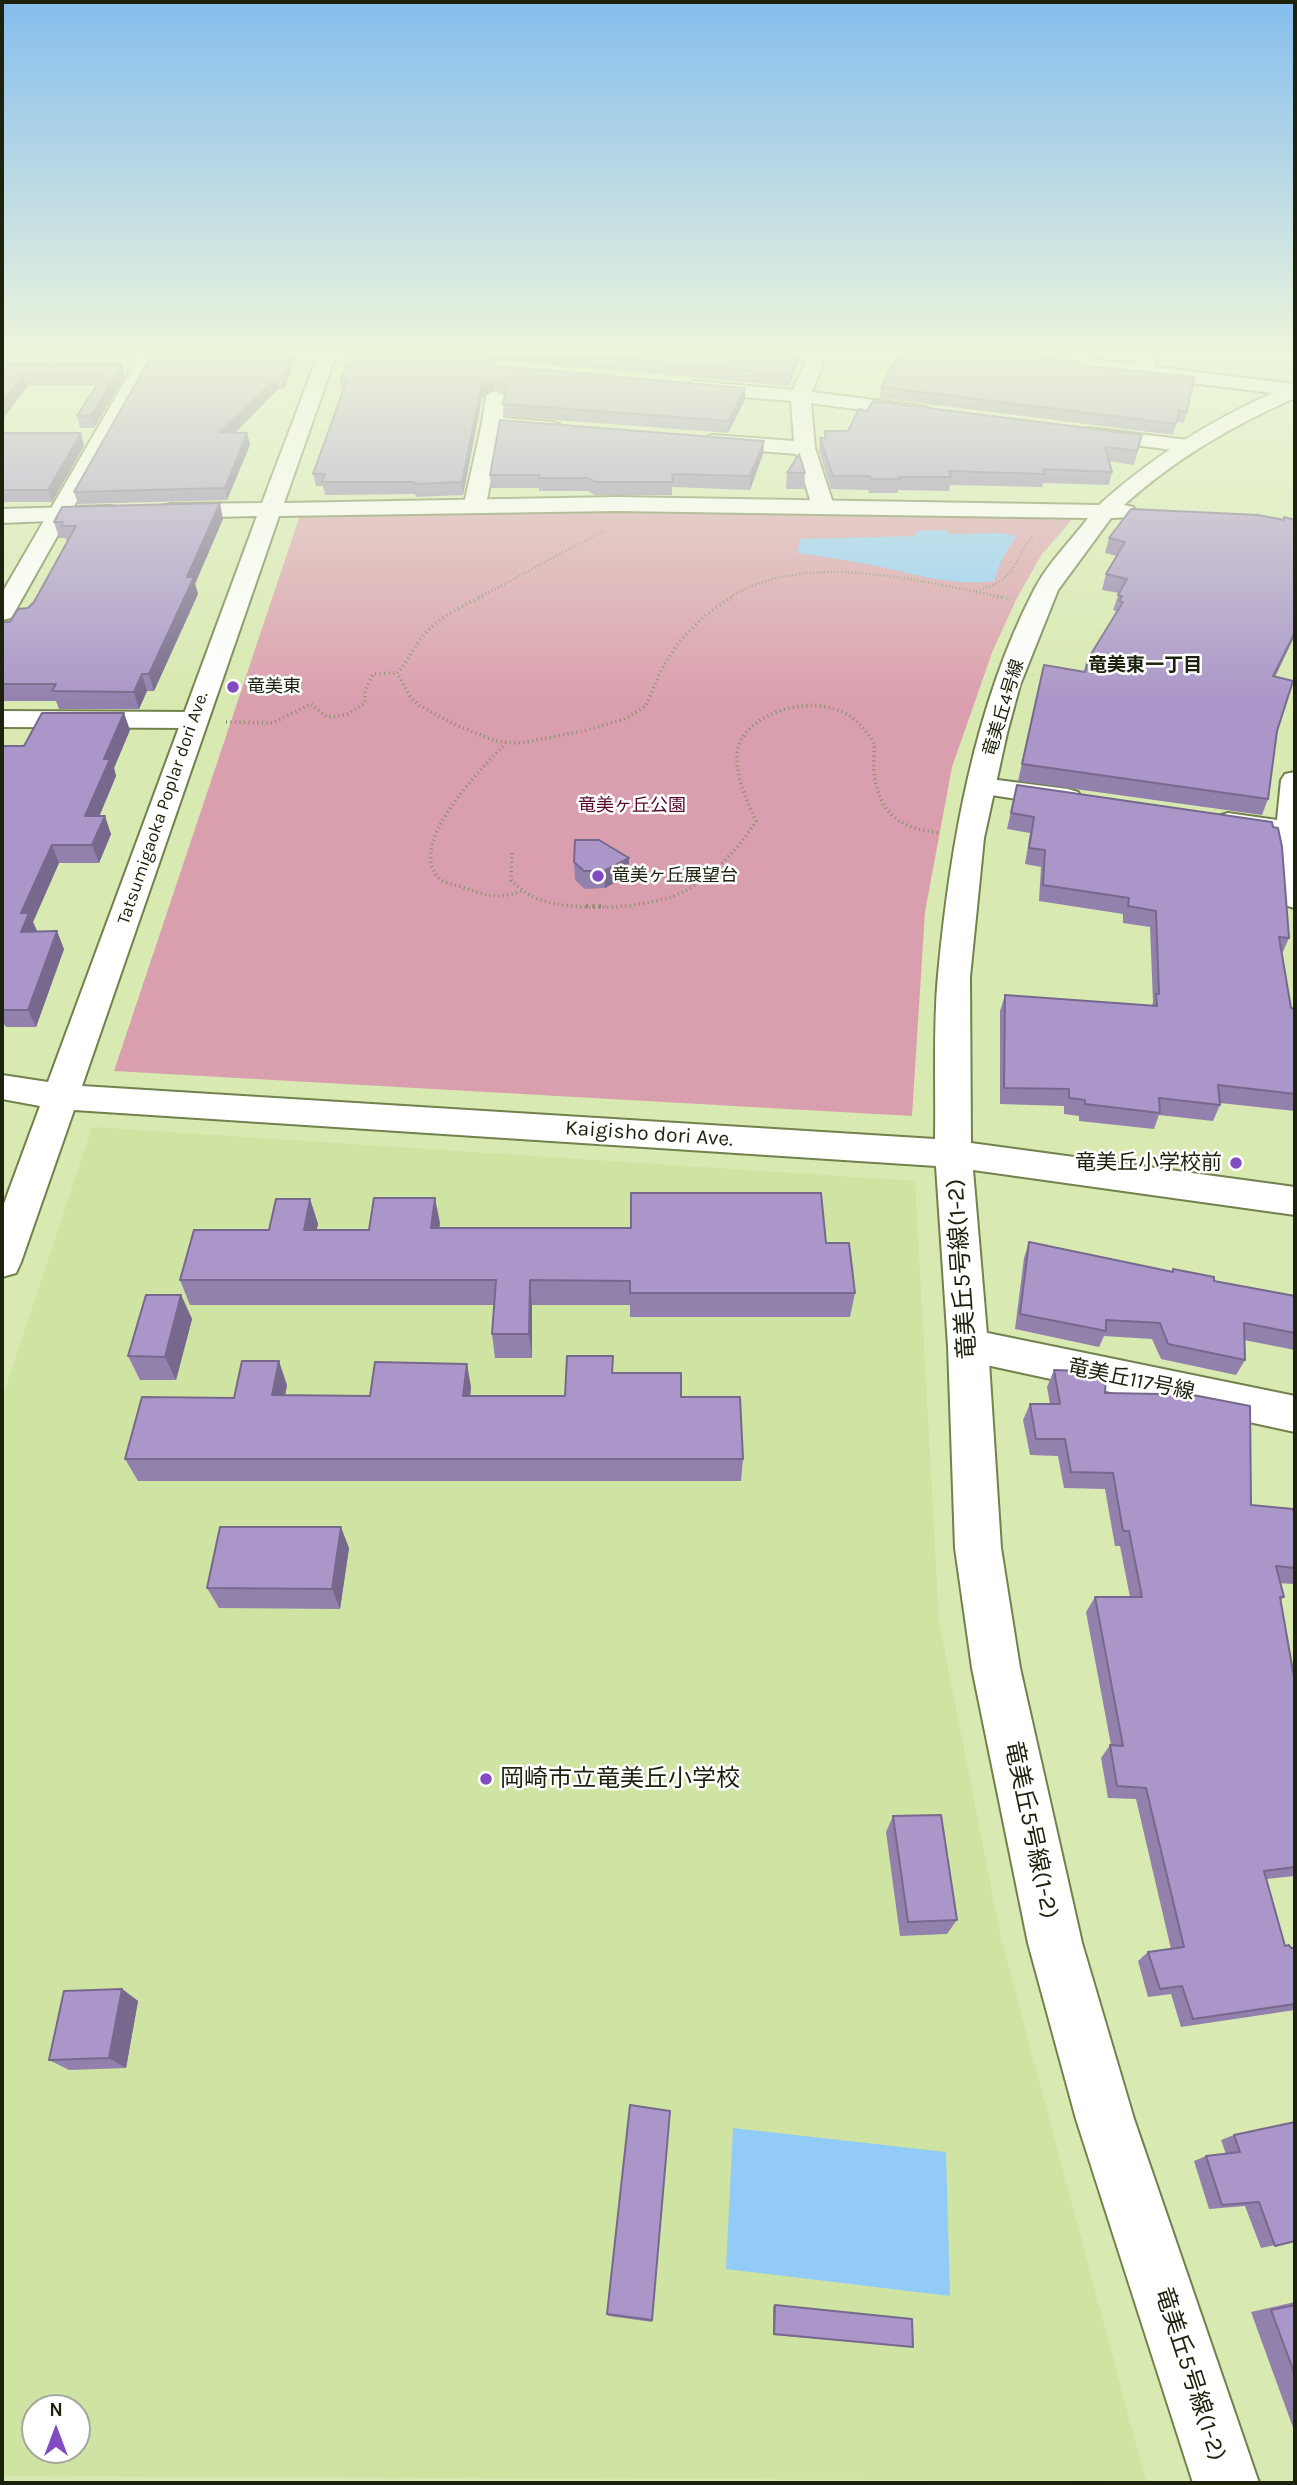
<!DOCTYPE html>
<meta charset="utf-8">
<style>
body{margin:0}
#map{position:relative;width:1297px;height:2485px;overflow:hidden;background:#d8e9b1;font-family:Karla,sans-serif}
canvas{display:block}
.frame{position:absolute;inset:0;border:4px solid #1c220c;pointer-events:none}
.north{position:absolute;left:21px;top:2394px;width:70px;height:70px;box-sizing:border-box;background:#fff;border:2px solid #a4a79e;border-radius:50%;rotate:0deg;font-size:19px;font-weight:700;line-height:28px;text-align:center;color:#1c220c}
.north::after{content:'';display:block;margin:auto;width:24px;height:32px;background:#824bc2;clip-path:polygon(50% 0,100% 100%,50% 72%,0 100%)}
</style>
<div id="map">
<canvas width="1297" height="2485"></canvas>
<div class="frame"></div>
<div class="north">N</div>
</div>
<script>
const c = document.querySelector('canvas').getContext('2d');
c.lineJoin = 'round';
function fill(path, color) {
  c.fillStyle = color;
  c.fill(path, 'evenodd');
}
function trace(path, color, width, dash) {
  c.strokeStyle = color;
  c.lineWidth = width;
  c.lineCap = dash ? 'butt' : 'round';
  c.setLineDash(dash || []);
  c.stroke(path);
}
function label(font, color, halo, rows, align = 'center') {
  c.font = font + ' Karla,"Noto Sans JP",sans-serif';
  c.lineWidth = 5;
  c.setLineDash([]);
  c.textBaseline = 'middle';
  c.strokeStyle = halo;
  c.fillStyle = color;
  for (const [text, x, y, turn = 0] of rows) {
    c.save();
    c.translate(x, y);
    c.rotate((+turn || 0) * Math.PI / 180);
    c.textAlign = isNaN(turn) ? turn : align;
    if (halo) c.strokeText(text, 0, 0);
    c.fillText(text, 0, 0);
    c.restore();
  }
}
fill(new Path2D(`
 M 92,1127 L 915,1181 L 939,1621 L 1001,1938 L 1146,2481 L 2,2476 L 2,1399 ZM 35,2408 L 77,2408 L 77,2450 L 35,2450 Z`), '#cfe3a3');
fill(new Path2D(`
 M 654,509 L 1076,515 L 1042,554 L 1017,598 L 993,650 L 952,767 L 925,912 L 912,1116 L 114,1071 L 300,515 L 471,511 L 651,512 Z`), '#da9fae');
fill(new Path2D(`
 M 947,530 L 949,534 L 1000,533 L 1016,536 L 1000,563 L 994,581 C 947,587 907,571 861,563 C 840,559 818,556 797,553 L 800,539 L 915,536 L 916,531 Z
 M 733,2128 L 946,2152 L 950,2296 L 726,2269 Z`), '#92cbf7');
const street = new Path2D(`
 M 140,355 L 159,355 L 14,613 L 11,618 L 2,620 L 2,593 Z
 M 492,355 L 510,355 L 503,418 L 552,422 L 559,424 L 562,428 L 559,432 L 552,434 L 501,430 L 486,504 L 483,509 L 467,509 L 464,504 L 482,423 Z
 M 808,355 L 826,355 L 812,392 L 921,406 L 928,408 L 931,412 L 928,416 L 921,418 L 811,403 L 815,448 L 834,506 L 831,511 L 815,511 L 812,506 L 796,454 L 713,447 L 706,445 L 703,441 L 706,437 L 713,435 L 794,441 L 791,401 L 693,393 L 683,387 L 693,381 L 793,390 Z
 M 1140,355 L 1158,355 L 1151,375 L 1137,375 L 1134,371 Z
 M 1089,428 L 1188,440 L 1195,442 L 1198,446 L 1195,450 L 1188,452 L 1082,438 L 1079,434 L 1082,430 Z
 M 2,711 L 194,712 L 203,714 L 207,720 L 203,726 L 194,728 L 2,727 Z
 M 1295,772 L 1295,908 L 1284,905 L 1280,898 L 1277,837 L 1218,828 L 1213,822 L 1218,816 L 1228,813 L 1277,820 L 1281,780 L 1285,774 Z
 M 982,778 L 1068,789 L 1078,792 L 1082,798 L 1078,804 L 1068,807 L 972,792 L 968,786 L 972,780 Z
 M 968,1329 L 1295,1396 L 1295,1432 L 954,1358 L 948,1346 L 954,1334 Z`);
const secondary = new Path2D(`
 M 318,355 L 336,355 L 284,503 L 617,497 L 1099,505 C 1151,458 1209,421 1273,393 L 1011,361 L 1002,355 L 1060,355 L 1295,384 L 1295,398 C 1233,425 1175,459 1124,505 L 1133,507 L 1136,512 L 1133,517 L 1111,518 L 1058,590 L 1020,685 L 1007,733 L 984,838 L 970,977 L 971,1143 L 1295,1187 L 1295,1215 L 973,1170 L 988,1346 L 1001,1548 L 1020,1668 L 1082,1943 L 1134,2119 L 1259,2483 L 1193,2483 L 1076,2119 L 1028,1943 L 972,1668 L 955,1548 L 948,1346 L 936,1166 L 74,1110 L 21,1262 L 16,1273 L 2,1277 L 2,1209 L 40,1106 L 2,1099 L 2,1075 L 48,1082 L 257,516 L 171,518 L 163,516 L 160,511 L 163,506 L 171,504 L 262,503 ZM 617,511 L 1088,518 C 1071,541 1047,564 1034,590 C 974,706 950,846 938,975 C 933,1029 936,1085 935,1139 L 82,1086 L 279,516 Z
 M 111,506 L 119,508 L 122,513 L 119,518 L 2,523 L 2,509 Z`);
trace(street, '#72814d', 4);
trace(secondary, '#72814d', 4);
trace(new Path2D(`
 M 976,591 C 1022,577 1008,566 1033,536
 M 479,597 C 522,576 562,551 605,531
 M 730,597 C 808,550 918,581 1002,597`), '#839067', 2.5, [1, 2.5]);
trace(new Path2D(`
 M 483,596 C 458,608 436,618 419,641 C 411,652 407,663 397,673 L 411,698 L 420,706 L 456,725 L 495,741 L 521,743 L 583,731 L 624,719 L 646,706 L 660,672 L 679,642 L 704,616 L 733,596
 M 993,596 L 1011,599
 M 226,722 L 272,723 L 311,704 L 327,717 L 346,715 L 365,703 L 365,691 L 373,674 L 397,673
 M 506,743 C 483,767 405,844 439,878 C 444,883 452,884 459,886 C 482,894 497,901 521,891
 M 512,853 L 511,880 C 519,888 527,895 538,899 C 575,913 652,909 687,890 C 715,874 739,848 756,821 C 747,801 736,778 737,755 C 738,738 750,726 764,718 C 794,701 839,699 862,727 C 866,732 873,739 874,745 C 875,753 873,763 874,772 C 879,814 900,829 941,833`), '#839067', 3.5, [1, 3.5]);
trace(new Path2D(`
 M 586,906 L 606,906`), '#839067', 4.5, [2, 4.5]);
fill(street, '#fff');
fill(secondary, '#fff');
fill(new Path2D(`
 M 2,355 L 138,355 L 135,358 L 2,358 Z
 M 297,355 L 284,389 L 278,389 L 235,433 L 247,433 L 250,445 L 227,500 L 78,504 L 74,492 Z
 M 350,355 L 801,355 L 789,386 L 499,360 L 492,362 L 498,366 L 745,400 L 728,433 L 504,416 L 503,404 L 505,396 L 494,391 L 482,398 L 463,495 L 416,497 L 415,494 L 325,495 L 323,486 L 316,486 L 313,474 L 342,391 L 340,380 Z
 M 2,363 L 125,376 L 94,428 L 80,428 L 77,416 L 96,385 L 28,385 Z
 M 1079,365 L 1187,412 L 1184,423 L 1177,422 L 1173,435 L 880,398 L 881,387 Z
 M 825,431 L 1142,435 L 1134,465 L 1109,461 L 1112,472 L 1109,485 L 1043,483 L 1042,487 L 950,485 L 949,491 L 898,490 L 898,493 L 869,493 L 868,490 L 831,489 L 819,451 L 820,438 L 824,438 Z
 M 2,433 L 84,446 L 52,502 L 2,502 Z
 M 764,441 L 763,454 L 750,490 L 672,487 L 672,495 L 595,495 L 588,491 L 539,491 L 539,488 L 491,488 L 490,475 Z
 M 787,473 L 805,473 L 804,489 L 786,489 Z
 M 1131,509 L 1295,635 L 1275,677 L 1277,731 L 1268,799 L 1262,815 L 1018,781 L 1044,665 L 1085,672 L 1115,615 L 1116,611 L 1113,610 L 1119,593 L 1102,590 L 1106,574 L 1117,556 L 1105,553 L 1109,538 Z
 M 223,519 L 195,584 L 198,594 L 154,691 L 147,691 L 139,709 L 59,709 L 56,701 L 2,701 L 2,622 L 10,622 L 28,608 L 34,602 L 67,542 L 65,538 L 59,538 L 54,522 Z
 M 130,730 L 114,768 L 116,776 L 99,816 L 111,834 L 99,863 L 59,863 L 33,922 L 37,931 L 64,949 L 36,1027 L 6,1027 L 2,1021 L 2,746 L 24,746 Z
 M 1017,785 L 1289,938 L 1282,954 L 1291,1008 L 1295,1009 L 1295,1111 L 1220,1103 L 1220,1105 L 1213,1121 L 1159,1115 L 1154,1129 L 1079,1121 L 1079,1116 L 1064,1114 L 1064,1106 L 1000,1104 L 1000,1011 L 1005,995 L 1152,1006 L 1153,1002 L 1150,927 L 1123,923 L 1123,914 L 1039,901 L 1041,867 L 1025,864 L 1030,833 L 1007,829 Z
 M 629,858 L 629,875 L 605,888 L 585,889 L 575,880 L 574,862 Z
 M 310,1199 L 318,1224 L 316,1230 L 369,1230 L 440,1223 L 439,1228 L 826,1243 L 855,1293 L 850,1317 L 630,1317 L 630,1305 L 532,1305 L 532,1358 L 495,1358 L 492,1334 L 494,1305 L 190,1305 L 180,1280 L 269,1230 Z
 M 1029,1242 L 1172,1272 L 1173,1269 L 1214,1281 L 1295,1296 L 1295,1350 L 1244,1340 L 1245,1360 L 1236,1375 L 1161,1359 L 1152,1339 L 1104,1336 L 1099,1347 L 1015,1329 L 1024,1258 Z
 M 181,1295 L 192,1319 L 176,1380 L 140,1380 L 128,1356 Z
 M 1054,1370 L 1105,1393 L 1159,1394 L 1162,1389 L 1251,1505 L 1295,1519 L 1295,1582 L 1293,1584 L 1280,1583 L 1284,1597 L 1281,1600 L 1295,1683 L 1295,1876 L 1266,1879 L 1285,1946 L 1291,1948 L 1295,1948 L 1295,2010 L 1181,2027 L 1171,1994 L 1148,1997 L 1138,1961 L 1148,1952 L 1171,1949 L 1136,1799 L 1108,1798 L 1101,1758 L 1110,1745 L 1111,1745 L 1086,1612 L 1095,1597 L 1130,1597 L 1120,1546 L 1115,1546 L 1105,1489 L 1064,1488 L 1058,1456 L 1030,1455 L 1023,1420 L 1030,1404 L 1050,1404 L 1047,1387 Z
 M 613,1373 L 681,1397 L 743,1459 L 741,1481 L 138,1481 L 125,1459 L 234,1398 L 287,1385 L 285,1395 L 370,1396 L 471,1387 L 470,1396 L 565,1396 Z
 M 349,1548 L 340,1609 L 219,1608 L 207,1588 Z
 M 893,1816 L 957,1920 L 947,1934 L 900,1936 L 886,1832 Z
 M 122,1989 L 138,2001 L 126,2068 L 69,2070 L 49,2060 Z
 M 670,2111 L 652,2322 L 609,2316 L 607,2314 Z
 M 1234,2135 L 1295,2241 L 1261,2248 L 1245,2206 L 1209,2209 L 1194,2161 L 1206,2156 L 1226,2154 L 1221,2140 Z
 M 1295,2302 L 1295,2433 L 1251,2312 Z
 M 775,2305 L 913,2347 L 773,2335 L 773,2306 Z`), '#9281ad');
fill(new Path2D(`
 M 290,355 L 297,355 L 284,389 L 282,378 Z
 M 488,355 L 499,355 L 499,360 L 491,362 L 487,358 Z
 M 798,355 L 801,355 L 789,386 L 790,374 Z
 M 122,364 L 125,376 L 94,428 L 91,416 Z
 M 24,374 L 28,385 L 2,421 L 2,403 Z
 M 276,378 L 278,389 L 222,445 L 220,432 Z
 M 493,379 L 494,391 L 482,398 L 463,495 L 462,482 L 481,387 Z
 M 745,388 L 745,400 L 728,433 L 729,421 Z
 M 81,433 L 84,446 L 52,502 L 48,490 Z
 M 247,433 L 250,445 L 227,500 L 225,488 Z
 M 764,441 L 763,454 L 750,490 L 750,476 Z
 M 220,503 L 223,519 L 195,584 L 198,594 L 154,691 L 149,674 L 187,577 Z
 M 1295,632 L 1295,635 L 1267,692 L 1273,676 Z
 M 142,674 L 147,691 L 139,709 L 134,692 Z
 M 124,713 L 130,730 L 114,768 L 116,776 L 92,834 L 85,816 L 104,759 Z
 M 105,816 L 111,834 L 99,863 L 92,845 Z
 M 52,845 L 59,863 L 33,922 L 37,931 L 21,932 L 21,913 Z
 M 629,858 L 629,875 L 605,888 L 604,871 Z
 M 57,931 L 64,949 L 36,1027 L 28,1010 Z
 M 435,1198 L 440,1223 L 436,1253 L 431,1228 Z
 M 310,1199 L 318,1224 L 311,1255 L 304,1230 Z
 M 530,1280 L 532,1305 L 532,1358 L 529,1334 Z
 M 181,1295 L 192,1319 L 176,1380 L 165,1357 Z
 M 279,1361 L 287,1385 L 281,1418 L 272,1395 Z
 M 467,1364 L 471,1387 L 468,1419 L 463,1396 Z
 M 341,1527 L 349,1548 L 340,1609 L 332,1589 Z
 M 122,1989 L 138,2001 L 126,2068 L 109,2058 Z`), '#77698d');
const building = new Path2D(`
 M 152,355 L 290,355 L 282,378 L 276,378 L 220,432 L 247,433 L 225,488 L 74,492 Z
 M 350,355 L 488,355 L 487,358 L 498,366 L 745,388 L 729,421 L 503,404 L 507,386 L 493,379 L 481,387 L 462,482 L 414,484 L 414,482 L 322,482 L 325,474 L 313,474 L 347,380 L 340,380 Z
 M 573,355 L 798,355 L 790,374 Z
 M 898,355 L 1030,355 L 1080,362 L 1079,365 L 1194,377 L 1187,412 L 1179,411 L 1176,424 L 881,387 Z
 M 2,363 L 122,364 L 91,416 L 77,416 L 104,374 L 24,374 L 2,403 Z
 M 873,401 L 1142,435 L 1137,451 L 1105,447 L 1112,472 L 1043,469 L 1044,474 L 949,471 L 951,477 L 899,477 L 900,479 L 871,479 L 870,476 L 833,476 L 820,438 L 826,438 L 825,431 L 848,431 L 859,409 L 867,411 Z
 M 500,420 L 764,441 L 750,476 L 672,474 L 673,482 L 595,482 L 588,478 L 539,478 L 539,475 L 490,475 Z
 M 2,433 L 81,433 L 48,490 L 2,490 Z
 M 799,454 L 805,473 L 787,473 Z
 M 220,503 L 187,577 L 194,577 L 149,674 L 142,674 L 134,692 L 52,691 L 56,684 L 2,684 L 2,622 L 10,622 L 18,609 L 28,608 L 34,602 L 76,526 L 61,526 L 63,522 L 54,522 L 62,507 Z
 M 1131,509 L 1258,515 L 1284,520 L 1284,517 L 1295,520 L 1295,632 L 1273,676 L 1293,681 L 1277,731 L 1268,799 L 1022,764 L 1044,665 L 1085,672 L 1088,659 L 1123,602 L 1119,601 L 1122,596 L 1118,595 L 1127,579 L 1106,574 L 1125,542 L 1109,538 Z
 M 42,713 L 124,713 L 104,759 L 110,759 L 85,816 L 105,816 L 92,845 L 52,845 L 21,913 L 29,913 L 21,932 L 57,931 L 28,1010 L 2,1010 L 2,746 L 24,746 Z
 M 1017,785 L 1272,822 L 1273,827 L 1278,828 L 1282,847 L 1289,938 L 1279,937 L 1291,1008 L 1295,1009 L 1295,1094 L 1218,1085 L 1220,1105 L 1159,1098 L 1160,1113 L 1085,1104 L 1085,1100 L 1069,1098 L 1069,1089 L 1004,1088 L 1005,995 L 1157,1006 L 1156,994 L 1159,994 L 1156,911 L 1128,906 L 1129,898 L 1043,885 L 1045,850 L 1029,848 L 1034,817 L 1011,813 Z
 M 575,840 L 599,840 L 629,858 L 604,871 L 584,871 L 574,862 Z
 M 631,1193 L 821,1193 L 826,1243 L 849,1243 L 855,1293 L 630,1293 L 630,1281 L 530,1280 L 529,1334 L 492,1334 L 496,1280 L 180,1280 L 194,1230 L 269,1230 L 276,1199 L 310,1199 L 304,1230 L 369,1230 L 374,1198 L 435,1198 L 431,1228 L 631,1228 Z
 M 1029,1242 L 1173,1272 L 1173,1269 L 1214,1277 L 1214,1281 L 1295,1296 L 1295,1333 L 1244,1323 L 1245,1360 L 1168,1344 L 1160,1323 L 1106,1320 L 1106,1331 L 1020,1314 Z
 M 146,1295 L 181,1295 L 165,1357 L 128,1356 Z
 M 567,1356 L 613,1356 L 612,1373 L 681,1373 L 681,1397 L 740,1397 L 743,1459 L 125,1459 L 142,1397 L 234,1398 L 242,1361 L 279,1361 L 272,1395 L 370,1396 L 375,1362 L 467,1364 L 463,1396 L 565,1396 Z
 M 1054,1370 L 1084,1371 L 1106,1375 L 1105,1393 L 1162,1394 L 1162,1389 L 1250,1406 L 1251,1505 L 1293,1509 L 1295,1519 L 1295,1568 L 1276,1566 L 1284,1597 L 1280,1597 L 1295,1683 L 1295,1867 L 1264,1871 L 1285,1946 L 1289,1945 L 1291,1948 L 1295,1948 L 1295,2004 L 1193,2019 L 1182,1986 L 1160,1989 L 1148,1952 L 1184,1947 L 1146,1788 L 1117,1786 L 1110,1745 L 1123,1746 L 1095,1597 L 1142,1597 L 1129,1531 L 1123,1531 L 1113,1473 L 1071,1472 L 1065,1439 L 1036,1439 L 1030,1404 L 1060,1404 Z
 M 220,1527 L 341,1527 L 332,1589 L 207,1588 Z
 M 941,1815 L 957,1920 L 908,1922 L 893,1816 Z
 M 122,1989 L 109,2058 L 49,2060 L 64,1991 Z
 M 630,2105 L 670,2111 L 652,2320 L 607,2314 Z
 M 1295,2122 L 1295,2241 L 1275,2246 L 1259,2202 L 1222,2205 L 1206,2156 L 1240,2152 L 1234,2135 Z
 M 775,2305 L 912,2319 L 913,2347 L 774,2334 Z
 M 1295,2305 L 1295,2375 L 1271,2310 Z`);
fill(building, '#aa96c9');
trace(building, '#77698d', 2);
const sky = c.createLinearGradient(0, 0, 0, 703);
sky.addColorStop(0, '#85bdee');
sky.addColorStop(0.5, '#edf5dc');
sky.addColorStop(1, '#edf5dc00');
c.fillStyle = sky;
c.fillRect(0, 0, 1297, 703);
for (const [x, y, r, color] of [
 [233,687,7,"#824bc2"],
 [598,876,7,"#824bc2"],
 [1236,1163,7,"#824bc2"],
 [486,1779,7,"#824bc2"]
]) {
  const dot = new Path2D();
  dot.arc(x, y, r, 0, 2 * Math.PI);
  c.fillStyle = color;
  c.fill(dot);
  trace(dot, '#fff', 2.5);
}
label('18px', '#1c220c', '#fff', [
 ["竜美東",247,687],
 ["竜美ヶ丘展望台",612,876]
], 'left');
label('18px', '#1c220c', '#fff', [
 ["竜美丘4号線",1004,708,-73],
 ["Tatsumigaoka Poplar dori Ave.",163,808,-71]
]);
label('18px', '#580529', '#fff', [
 ["竜美ヶ丘公園",632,806]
]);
label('bold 19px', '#1c220c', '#fff', [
 ["竜美東一丁目",1145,666]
]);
label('21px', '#1c220c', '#fff', [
 ["Kaigisho dori Ave.",649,1134,4],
 ["竜美丘117号線",1131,1380,12]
]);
label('21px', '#1c220c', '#fff', [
 ["竜美丘小学校前",1222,1163]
], 'right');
label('24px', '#1c220c', '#fff', [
 ["竜美丘5号線(1-2)",962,1269,-94],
 ["竜美丘5号線(1-2)",1031,1830,78],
 ["竜美丘5号線(1-2)",1190,2374,72]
]);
label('24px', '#1c220c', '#fff', [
 ["岡崎市立竜美丘小学校",500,1779]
], 'left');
</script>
